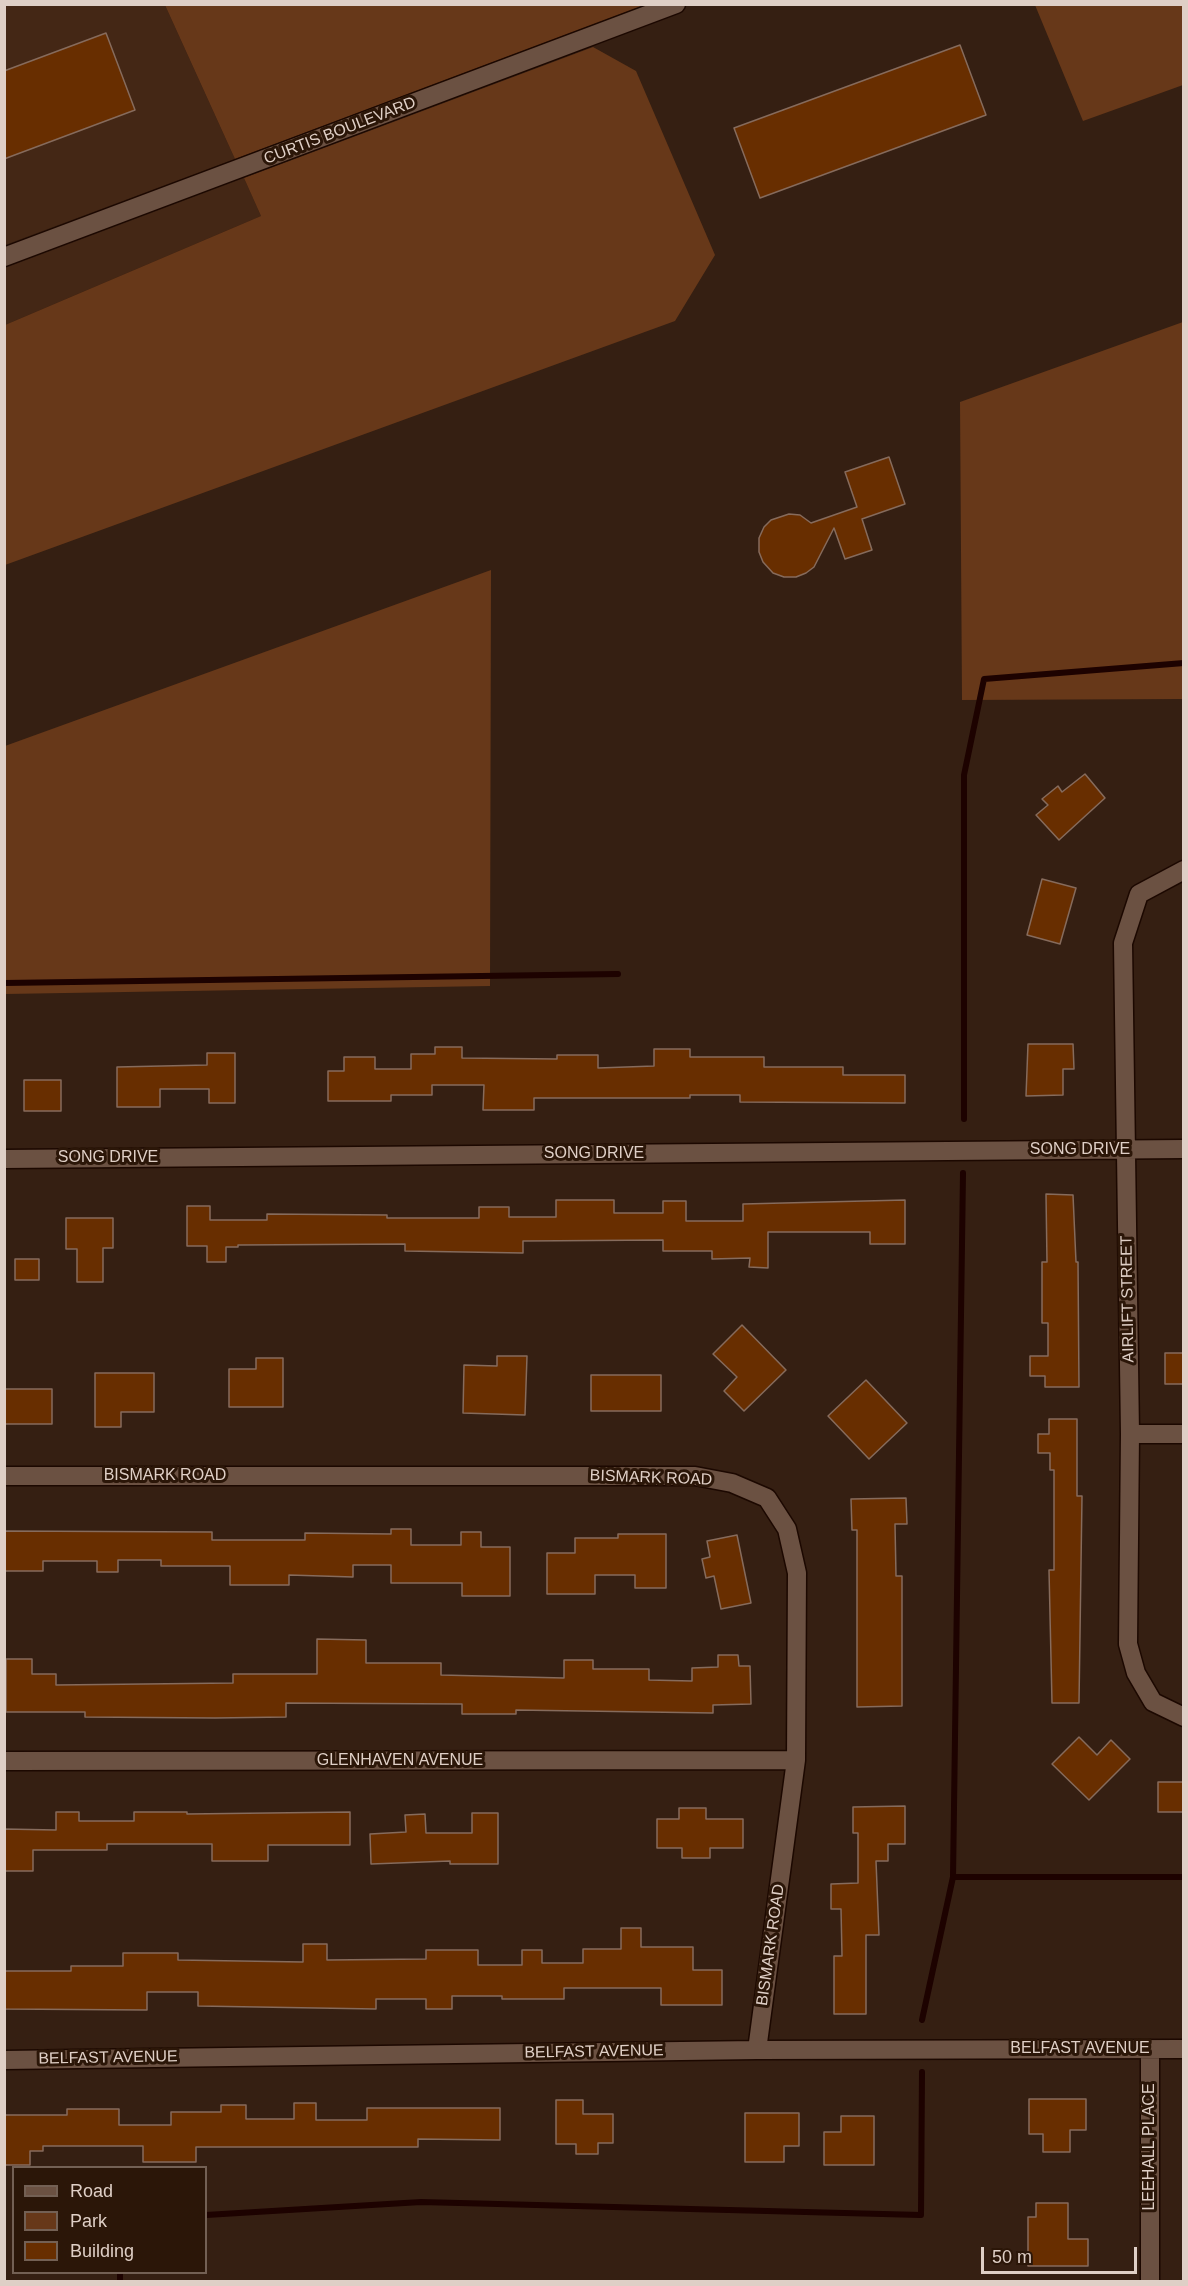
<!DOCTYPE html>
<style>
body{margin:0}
#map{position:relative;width:1188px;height:2286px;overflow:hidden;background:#351f12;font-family:Arial,sans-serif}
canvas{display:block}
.frame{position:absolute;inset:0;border:6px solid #dfcfc6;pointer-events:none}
.legend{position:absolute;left:12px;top:2166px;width:195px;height:108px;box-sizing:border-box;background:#2b1608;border:2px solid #736054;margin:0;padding:8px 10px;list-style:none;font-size:18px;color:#dfcfc6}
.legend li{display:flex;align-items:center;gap:12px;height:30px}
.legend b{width:30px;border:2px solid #736054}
.scale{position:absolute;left:981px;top:2247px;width:156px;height:27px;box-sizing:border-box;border:3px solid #dfcfc6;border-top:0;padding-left:8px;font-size:18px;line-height:21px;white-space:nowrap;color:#dfcfc6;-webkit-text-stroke:4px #2b1608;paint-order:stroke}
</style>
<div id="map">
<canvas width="1188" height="2286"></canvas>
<div class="frame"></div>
<ul class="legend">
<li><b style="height:8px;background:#6b5142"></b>Road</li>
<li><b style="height:16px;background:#673819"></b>Park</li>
<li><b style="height:16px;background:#682e00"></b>Building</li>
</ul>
<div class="scale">50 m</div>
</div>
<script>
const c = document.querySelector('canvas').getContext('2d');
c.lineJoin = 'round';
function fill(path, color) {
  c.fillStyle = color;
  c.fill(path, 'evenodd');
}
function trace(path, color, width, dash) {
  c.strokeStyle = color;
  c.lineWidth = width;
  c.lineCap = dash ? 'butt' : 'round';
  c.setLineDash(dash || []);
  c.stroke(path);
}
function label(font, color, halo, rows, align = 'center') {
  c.font = font + ' Arial,sans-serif';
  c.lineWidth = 6;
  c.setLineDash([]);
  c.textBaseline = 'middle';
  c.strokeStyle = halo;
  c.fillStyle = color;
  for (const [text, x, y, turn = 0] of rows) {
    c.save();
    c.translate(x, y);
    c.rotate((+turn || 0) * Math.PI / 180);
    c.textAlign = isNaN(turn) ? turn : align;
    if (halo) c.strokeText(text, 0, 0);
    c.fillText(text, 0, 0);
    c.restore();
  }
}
fill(new Path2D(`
 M 5,5 L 165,5 L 235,159 L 5,245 Z
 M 244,178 L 261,216 L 5,325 L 5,268 Z`), '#442715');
fill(new Path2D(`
 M 165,5 L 645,5 L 235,159 Z
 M 1035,5 L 1183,5 L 1183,85 L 1083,121 Z
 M 593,47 L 636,71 L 715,255 L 675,321 L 5,565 L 5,325 L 261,216 L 244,178 Z
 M 1183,322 L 1183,699 L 962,700 L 960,402 Z
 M 491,570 L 490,986 L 5,994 L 5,746 Z`), '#673819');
trace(new Path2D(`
 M 4,983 L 618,974
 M 964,1119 L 964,775 L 984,679 L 1184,663
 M 953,1877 L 1184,1877
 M 922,2020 L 953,1877 L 963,1173
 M 206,2215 L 421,2202 L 921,2215 L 922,2072
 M 120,2272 L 120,2282`), '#1d0200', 6);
const building = new Path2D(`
 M 106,33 L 135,110 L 4,159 L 4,71 Z
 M 960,45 L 986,115 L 760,198 L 734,128 Z
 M 889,457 L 905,504 L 862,519 L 872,550 L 845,559 L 834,528 L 814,567 L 806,573 L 796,577 L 784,577 L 773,573 L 763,562 L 759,552 L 759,538 L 764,527 L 771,520 L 789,514 L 800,515 L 811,523 L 857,507 L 845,472 Z
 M 1085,774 L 1105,798 L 1059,840 L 1036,815 L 1048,805 L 1042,799 L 1058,786 L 1062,792 Z
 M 1042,879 L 1076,888 L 1060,944 L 1027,935 Z
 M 1028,1044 L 1073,1044 L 1074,1069 L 1063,1069 L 1063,1095 L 1026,1096 Z
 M 435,1047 L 462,1047 L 462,1058 L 557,1059 L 557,1055 L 598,1055 L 598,1068 L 654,1066 L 654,1049 L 690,1049 L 690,1057 L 764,1057 L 764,1067 L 843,1067 L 843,1075 L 905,1075 L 905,1103 L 740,1102 L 740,1095 L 690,1095 L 690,1098 L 534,1098 L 534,1110 L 483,1110 L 484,1085 L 432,1085 L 432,1095 L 391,1095 L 391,1101 L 328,1101 L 328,1071 L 344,1071 L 344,1057 L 375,1057 L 375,1069 L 411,1069 L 411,1054 L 435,1054 Z
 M 207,1053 L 235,1053 L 235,1103 L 209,1103 L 209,1089 L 160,1089 L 160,1107 L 117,1107 L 117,1067 L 207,1065 Z
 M 24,1080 L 61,1080 L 61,1111 L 24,1111 Z
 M 1046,1194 L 1073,1195 L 1076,1262 L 1078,1262 L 1079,1387 L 1045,1387 L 1045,1376 L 1030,1376 L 1030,1356 L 1048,1356 L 1048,1323 L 1042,1323 L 1042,1262 L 1047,1262 Z
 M 556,1200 L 614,1200 L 614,1213 L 663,1213 L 663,1201 L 686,1201 L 686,1221 L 743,1221 L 743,1204 L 905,1200 L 905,1244 L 870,1244 L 870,1232 L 768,1232 L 768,1268 L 749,1267 L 750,1258 L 712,1259 L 712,1251 L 663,1251 L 663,1240 L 523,1241 L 523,1253 L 405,1251 L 405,1244 L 238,1245 L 238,1247 L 226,1247 L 226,1262 L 207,1262 L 207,1246 L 187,1246 L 187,1206 L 210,1206 L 210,1220 L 267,1220 L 267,1214 L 387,1215 L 387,1218 L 479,1218 L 479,1207 L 509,1207 L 509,1217 L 556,1217 Z
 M 66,1218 L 113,1218 L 113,1248 L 103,1248 L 103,1282 L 77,1282 L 77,1249 L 66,1249 Z
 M 15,1259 L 39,1259 L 39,1280 L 15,1280 Z
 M 742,1325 L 786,1370 L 744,1411 L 724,1391 L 737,1377 L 713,1354 Z
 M 1165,1353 L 1184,1353 L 1184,1384 L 1165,1384 Z
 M 497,1356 L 527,1356 L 525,1415 L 463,1413 L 464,1365 L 497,1366 Z
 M 256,1358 L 283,1358 L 283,1407 L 229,1407 L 229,1369 L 256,1369 Z
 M 95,1373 L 154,1373 L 154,1412 L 121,1412 L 121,1427 L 95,1427 Z
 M 591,1375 L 661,1375 L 661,1411 L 591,1411 Z
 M 866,1380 L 907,1423 L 869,1459 L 828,1416 Z
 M 4,1389 L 52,1389 L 52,1424 L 4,1424 Z
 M 1049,1419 L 1077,1419 L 1077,1496 L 1082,1496 L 1079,1703 L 1052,1703 L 1049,1570 L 1054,1570 L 1054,1470 L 1050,1470 L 1050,1453 L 1038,1453 L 1038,1434 L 1049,1434 Z
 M 906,1498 L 907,1524 L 895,1524 L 896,1576 L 902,1576 L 902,1706 L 857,1707 L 857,1530 L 852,1530 L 851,1499 Z
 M 391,1529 L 411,1529 L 411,1545 L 461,1545 L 461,1532 L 481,1532 L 481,1547 L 510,1547 L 510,1596 L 462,1596 L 462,1583 L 391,1583 L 391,1565 L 353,1565 L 353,1577 L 289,1575 L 289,1585 L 230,1585 L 230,1566 L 161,1566 L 161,1560 L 118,1560 L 118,1572 L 97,1572 L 97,1561 L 43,1561 L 43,1571 L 4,1571 L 4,1531 L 212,1532 L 212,1540 L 305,1540 L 305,1533 L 391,1534 Z
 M 618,1534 L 666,1534 L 666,1588 L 635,1588 L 635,1575 L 595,1575 L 595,1594 L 547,1594 L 547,1553 L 575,1553 L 575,1538 L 618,1538 Z
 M 737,1535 L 751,1603 L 721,1609 L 714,1576 L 706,1578 L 702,1559 L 710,1557 L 707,1541 Z
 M 317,1639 L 366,1640 L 366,1663 L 441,1663 L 441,1675 L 564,1678 L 564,1660 L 593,1660 L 593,1669 L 649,1669 L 649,1680 L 692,1681 L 692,1668 L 718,1667 L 718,1655 L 738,1655 L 739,1666 L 750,1666 L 751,1704 L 713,1705 L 713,1713 L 516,1710 L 516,1714 L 462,1714 L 462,1704 L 286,1703 L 286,1717 L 215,1718 L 85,1717 L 85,1712 L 6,1712 L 6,1659 L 32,1659 L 32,1674 L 56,1674 L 56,1685 L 233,1683 L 233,1674 L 317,1674 Z
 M 1079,1737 L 1097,1755 L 1111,1740 L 1130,1759 L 1089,1800 L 1052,1764 Z
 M 1158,1782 L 1184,1782 L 1184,1812 L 1158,1812 Z
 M 905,1806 L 905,1844 L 888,1844 L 888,1861 L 876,1861 L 879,1935 L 866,1935 L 866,2014 L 834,2014 L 834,1956 L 842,1956 L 841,1909 L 831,1909 L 831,1884 L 858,1883 L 858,1833 L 853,1833 L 853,1807 Z
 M 679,1808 L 706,1808 L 706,1819 L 743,1819 L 743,1848 L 710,1848 L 710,1858 L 682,1858 L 682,1848 L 657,1848 L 657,1819 L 679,1819 Z
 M 56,1812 L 79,1812 L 79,1821 L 134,1821 L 134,1812 L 187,1812 L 187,1814 L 350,1812 L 350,1845 L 268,1845 L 268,1861 L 212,1861 L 212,1844 L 107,1844 L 107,1850 L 33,1850 L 33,1871 L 4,1871 L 4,1829 L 56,1830 Z
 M 472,1813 L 498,1813 L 498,1864 L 450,1864 L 450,1861 L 371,1864 L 370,1834 L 406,1832 L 405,1815 L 425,1814 L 426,1833 L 472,1833 Z
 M 621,1928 L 641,1928 L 641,1947 L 693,1947 L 693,1970 L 722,1970 L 722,2005 L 661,2005 L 661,1988 L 564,1988 L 564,1999 L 502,1999 L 502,1996 L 452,1996 L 452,2009 L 426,2009 L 426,1999 L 376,1999 L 376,2009 L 198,2006 L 198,1992 L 147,1992 L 147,2010 L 4,2009 L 4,1971 L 71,1971 L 71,1966 L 123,1966 L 123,1953 L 178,1953 L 178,1960 L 303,1962 L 303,1944 L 327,1944 L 327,1960 L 426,1959 L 426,1950 L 478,1950 L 478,1965 L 522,1965 L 522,1950 L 542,1950 L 542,1963 L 583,1963 L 583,1949 L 621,1949 Z
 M 1029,2099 L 1086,2099 L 1086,2130 L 1070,2130 L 1070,2152 L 1043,2152 L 1043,2134 L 1029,2134 Z
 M 556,2100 L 583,2100 L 583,2114 L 613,2114 L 613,2143 L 598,2143 L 598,2154 L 576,2154 L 576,2144 L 556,2144 Z
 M 294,2103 L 316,2103 L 316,2120 L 367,2120 L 367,2108 L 500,2108 L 500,2140 L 418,2139 L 418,2147 L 196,2147 L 196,2162 L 143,2162 L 143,2146 L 43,2146 L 43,2151 L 30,2151 L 30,2165 L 4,2165 L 4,2115 L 67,2115 L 67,2109 L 119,2109 L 119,2125 L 171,2125 L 171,2112 L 221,2112 L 221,2105 L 246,2105 L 246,2119 L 294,2119 Z
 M 745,2113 L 799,2113 L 799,2146 L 784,2146 L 784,2162 L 745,2162 Z
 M 841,2116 L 874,2116 L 874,2165 L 824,2165 L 824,2132 L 841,2132 Z
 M 1036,2203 L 1068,2203 L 1068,2239 L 1088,2239 L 1088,2266 L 1028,2266 L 1028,2217 L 1036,2217 Z`);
fill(building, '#682e00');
trace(building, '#866b5c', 1.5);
const minor = new Path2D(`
 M 4,257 L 676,4
 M 1184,870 L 1139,894 L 1123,943 L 1130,1434 L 1128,1644 L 1136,1673 L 1153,1702 L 1184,1717
 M 4,1159 L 1184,1149
 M 1130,1434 L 1184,1434
 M 4,1476 L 695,1476 L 732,1483 L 767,1498 L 787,1529 L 797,1573 L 796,1760 L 757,2050
 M 4,1761 L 796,1760
 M 4,2060 L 757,2050 L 1184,2049
 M 1150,2282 L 1150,2049`);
trace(minor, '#1c0800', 21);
trace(minor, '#6b5142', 18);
label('16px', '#dfcfc6', '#2b1608', [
 ["CURTIS BOULEVARD",340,131,-21],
 ["SONG DRIVE",1080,1150],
 ["SONG DRIVE",594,1154],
 ["SONG DRIVE",108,1158],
 ["AIRLIFT STREET",1128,1299,-91],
 ["BISMARK ROAD",165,1476],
 ["BISMARK ROAD",651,1478,2],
 ["GLENHAVEN AVENUE",400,1761],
 ["BISMARK ROAD",771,1945,-82],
 ["BELFAST AVENUE",1080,2049],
 ["BELFAST AVENUE",594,2052,-1],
 ["BELFAST AVENUE",108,2058,-1],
 ["LEEHALL PLACE",1150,2147,-90]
]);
</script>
